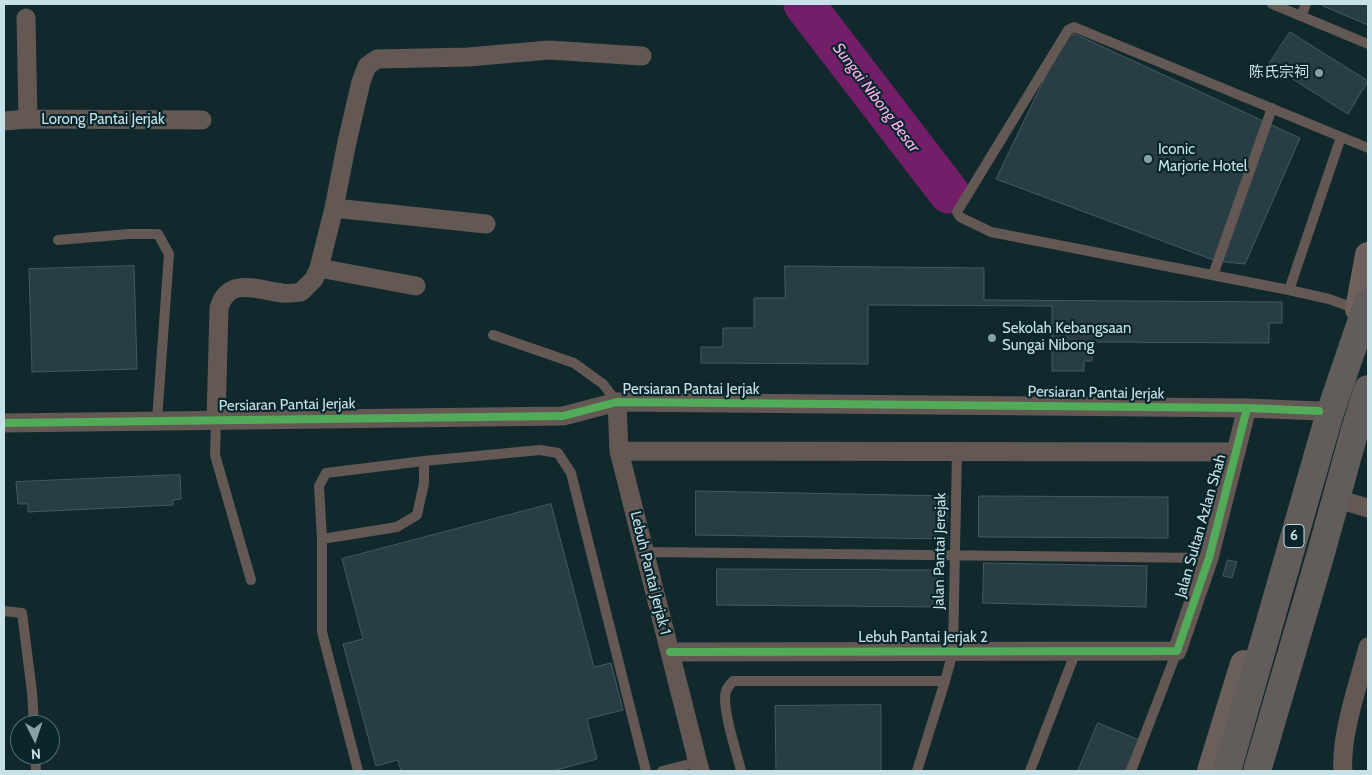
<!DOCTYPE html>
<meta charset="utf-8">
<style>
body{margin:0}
#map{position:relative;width:1372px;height:775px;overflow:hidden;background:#11292d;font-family:Cabin,sans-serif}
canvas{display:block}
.frame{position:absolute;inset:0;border:5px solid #c6e1e8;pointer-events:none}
.north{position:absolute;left:10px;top:715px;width:50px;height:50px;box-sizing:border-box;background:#08262c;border:1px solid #547177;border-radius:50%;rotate:176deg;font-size:14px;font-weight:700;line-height:20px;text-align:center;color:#c6e1e8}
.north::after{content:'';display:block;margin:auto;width:18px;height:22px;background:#87a1a7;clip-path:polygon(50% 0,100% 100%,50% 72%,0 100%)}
</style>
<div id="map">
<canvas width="1372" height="775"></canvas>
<div class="frame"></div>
<div class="north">N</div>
</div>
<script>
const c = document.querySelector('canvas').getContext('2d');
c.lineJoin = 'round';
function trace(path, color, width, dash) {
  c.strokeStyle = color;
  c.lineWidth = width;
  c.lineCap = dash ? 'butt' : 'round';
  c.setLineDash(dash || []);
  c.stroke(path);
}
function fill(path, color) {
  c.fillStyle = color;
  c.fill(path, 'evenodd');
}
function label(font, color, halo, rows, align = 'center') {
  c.font = font + ' Cabin,"Noto Sans SC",sans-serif';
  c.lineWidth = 4.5;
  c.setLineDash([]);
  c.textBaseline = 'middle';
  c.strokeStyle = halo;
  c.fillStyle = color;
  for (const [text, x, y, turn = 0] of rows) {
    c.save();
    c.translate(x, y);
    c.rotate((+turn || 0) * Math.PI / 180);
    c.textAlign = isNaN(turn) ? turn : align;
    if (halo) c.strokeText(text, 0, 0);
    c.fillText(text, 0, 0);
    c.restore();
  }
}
trace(new Path2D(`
 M 804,4 L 949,193`), '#731e69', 41);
const building = new Path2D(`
 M 1322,4 L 1368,4 L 1368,25 L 1323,6 Z
 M 1290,32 L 1368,81 L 1348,114 L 1269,64 Z
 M 1075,34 L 1300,138 L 1245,264 L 1216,261 L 996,179 L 1064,38 Z
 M 134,266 L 137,369 L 32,372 L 29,269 Z
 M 785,266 L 984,268 L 984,300 L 1282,302 L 1282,323 L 1269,323 L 1269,343 L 1092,342 L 1092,361 L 1084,361 L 1084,371 L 1052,371 L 1052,306 L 868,305 L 868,364 L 701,363 L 701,347 L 723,347 L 723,328 L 754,328 L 754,298 L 785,298 Z
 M 180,475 L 181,499 L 173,500 L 173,505 L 28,512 L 28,504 L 18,504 L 16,482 Z
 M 696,491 L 948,496 L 946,539 L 696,535 Z
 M 979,496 L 1168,497 L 1168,538 L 979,537 Z
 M 551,504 L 594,667 L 611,663 L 623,710 L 587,719 L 597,759 L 553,771 L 401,771 L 398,760 L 376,766 L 343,644 L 363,639 L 342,559 Z
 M 1228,560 L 1237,562 L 1232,578 L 1223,576 Z
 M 984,563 L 1147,566 L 1146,607 L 983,603 Z
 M 717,569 L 943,570 L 942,607 L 717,605 Z
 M 881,705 L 881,771 L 776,771 L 775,706 Z
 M 1098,723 L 1139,740 L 1125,771 L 1078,771 Z`);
fill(building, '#293e44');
trace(building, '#465960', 1);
trace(new Path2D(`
 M 1272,4 L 1368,44
 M 1301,16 L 1306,4
 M 58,240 L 129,234 L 158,234 L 169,254 L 157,420
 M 1213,275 L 1272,108
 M 1289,290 L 1341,137
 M 1357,309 L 1329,299 L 1289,290 L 991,232 L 960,217 L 957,212 L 1068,30 L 1074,27 L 1368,148
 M 493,335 L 574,363 L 603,384 L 617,402
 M 216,420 L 215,455 L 251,580
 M 322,539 L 397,527 L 417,515 L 424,483 L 424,461
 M 644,552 L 1209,558
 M 4,611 L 22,613 L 32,692 L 34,725
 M 945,681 L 953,652 L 957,451
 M 35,755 L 36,771
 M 358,771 L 322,632 L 322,539 L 319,486 L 326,473 L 424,461 L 540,450 L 558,453 L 571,473 L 646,771
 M 662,771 L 697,762
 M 741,771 C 737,753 721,707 726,691 C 727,687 731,684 733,681 L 945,681 L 917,771
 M 1030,771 L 1076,651
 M 1131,771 L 1177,651`), '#635854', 10);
trace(new Path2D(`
 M 26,18 L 28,119
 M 4,121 L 28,119 L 202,120
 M 334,208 L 486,224
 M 319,268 L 416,286
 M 617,402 L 619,451 L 700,771
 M 216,420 L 219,308 C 228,276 257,290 282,293 C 288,294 295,293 301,292 L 314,279 L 319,268 L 334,208 L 347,142 L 361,82 L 367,66 L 377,59 L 468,57 L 549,50 L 642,56
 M 4,423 L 563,416 L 617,402 L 1247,408 L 1319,411
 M 619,451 L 1236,452
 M 1344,501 L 1368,508
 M 670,652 L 1177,651 L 1209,558 L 1247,408
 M 1343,771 C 1340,736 1359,682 1368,647`), '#635854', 19);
trace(new Path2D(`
 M 1358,309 L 1368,255`), '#70615d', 26);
trace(new Path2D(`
 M 1211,771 L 1244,664`), '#6a5f5b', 28);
trace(new Path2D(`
 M 1227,771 L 1329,416 L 1368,302
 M 1257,771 L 1321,553 L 1356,426 L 1368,389`), '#625c5b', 28);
trace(new Path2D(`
 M 4,423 L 563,416 L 617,402 L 1247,408 L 1319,411
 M 670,652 L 1177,651 L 1209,558 L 1247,408`), '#51ab58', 8);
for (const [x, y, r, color] of [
 [1319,73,5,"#87a1a7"],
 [1148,159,5,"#87a1a7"],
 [992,338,5,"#87a1a7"]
]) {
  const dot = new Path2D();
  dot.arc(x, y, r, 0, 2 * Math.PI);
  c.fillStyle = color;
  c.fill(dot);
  trace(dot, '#08262c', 2);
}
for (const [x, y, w] of [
 [1294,536,20]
]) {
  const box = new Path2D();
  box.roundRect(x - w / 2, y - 11.5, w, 23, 4);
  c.fillStyle = '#08262c';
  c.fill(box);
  trace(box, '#c6e1e8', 1);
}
label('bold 14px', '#c6e1e8', null, [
 ["6",1294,536]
]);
label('15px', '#c6e1e8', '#08262c', [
 ["陈氏宗祠",1309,73,"right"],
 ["Iconic",1158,150],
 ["Marjorie Hotel",1158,167],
 ["Sekolah Kebangsaan",1002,329],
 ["Sungai Nibong",1002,346]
], 'left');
label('15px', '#c6e1e8', '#08262c', [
 ["Lorong Pantai Jerjak",103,120],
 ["Persiaran Pantai Jerjak",691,390],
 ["Persiaran Pantai Jerjak",1096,393,1],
 ["Persiaran Pantai Jerjak",287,405,-1],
 ["Jalan Sultan Azlan Shah",1201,526,-74],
 ["Jalan Pantai Jerejak",940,551,-89],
 ["Lebuh Pantai Jerjak 1",650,573,76],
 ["Lebuh Pantai Jerjak 2",923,638]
]);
label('italic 16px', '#fab0ea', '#08262c', [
 ["Sungai Nibong Besar",876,98,53]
]);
</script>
